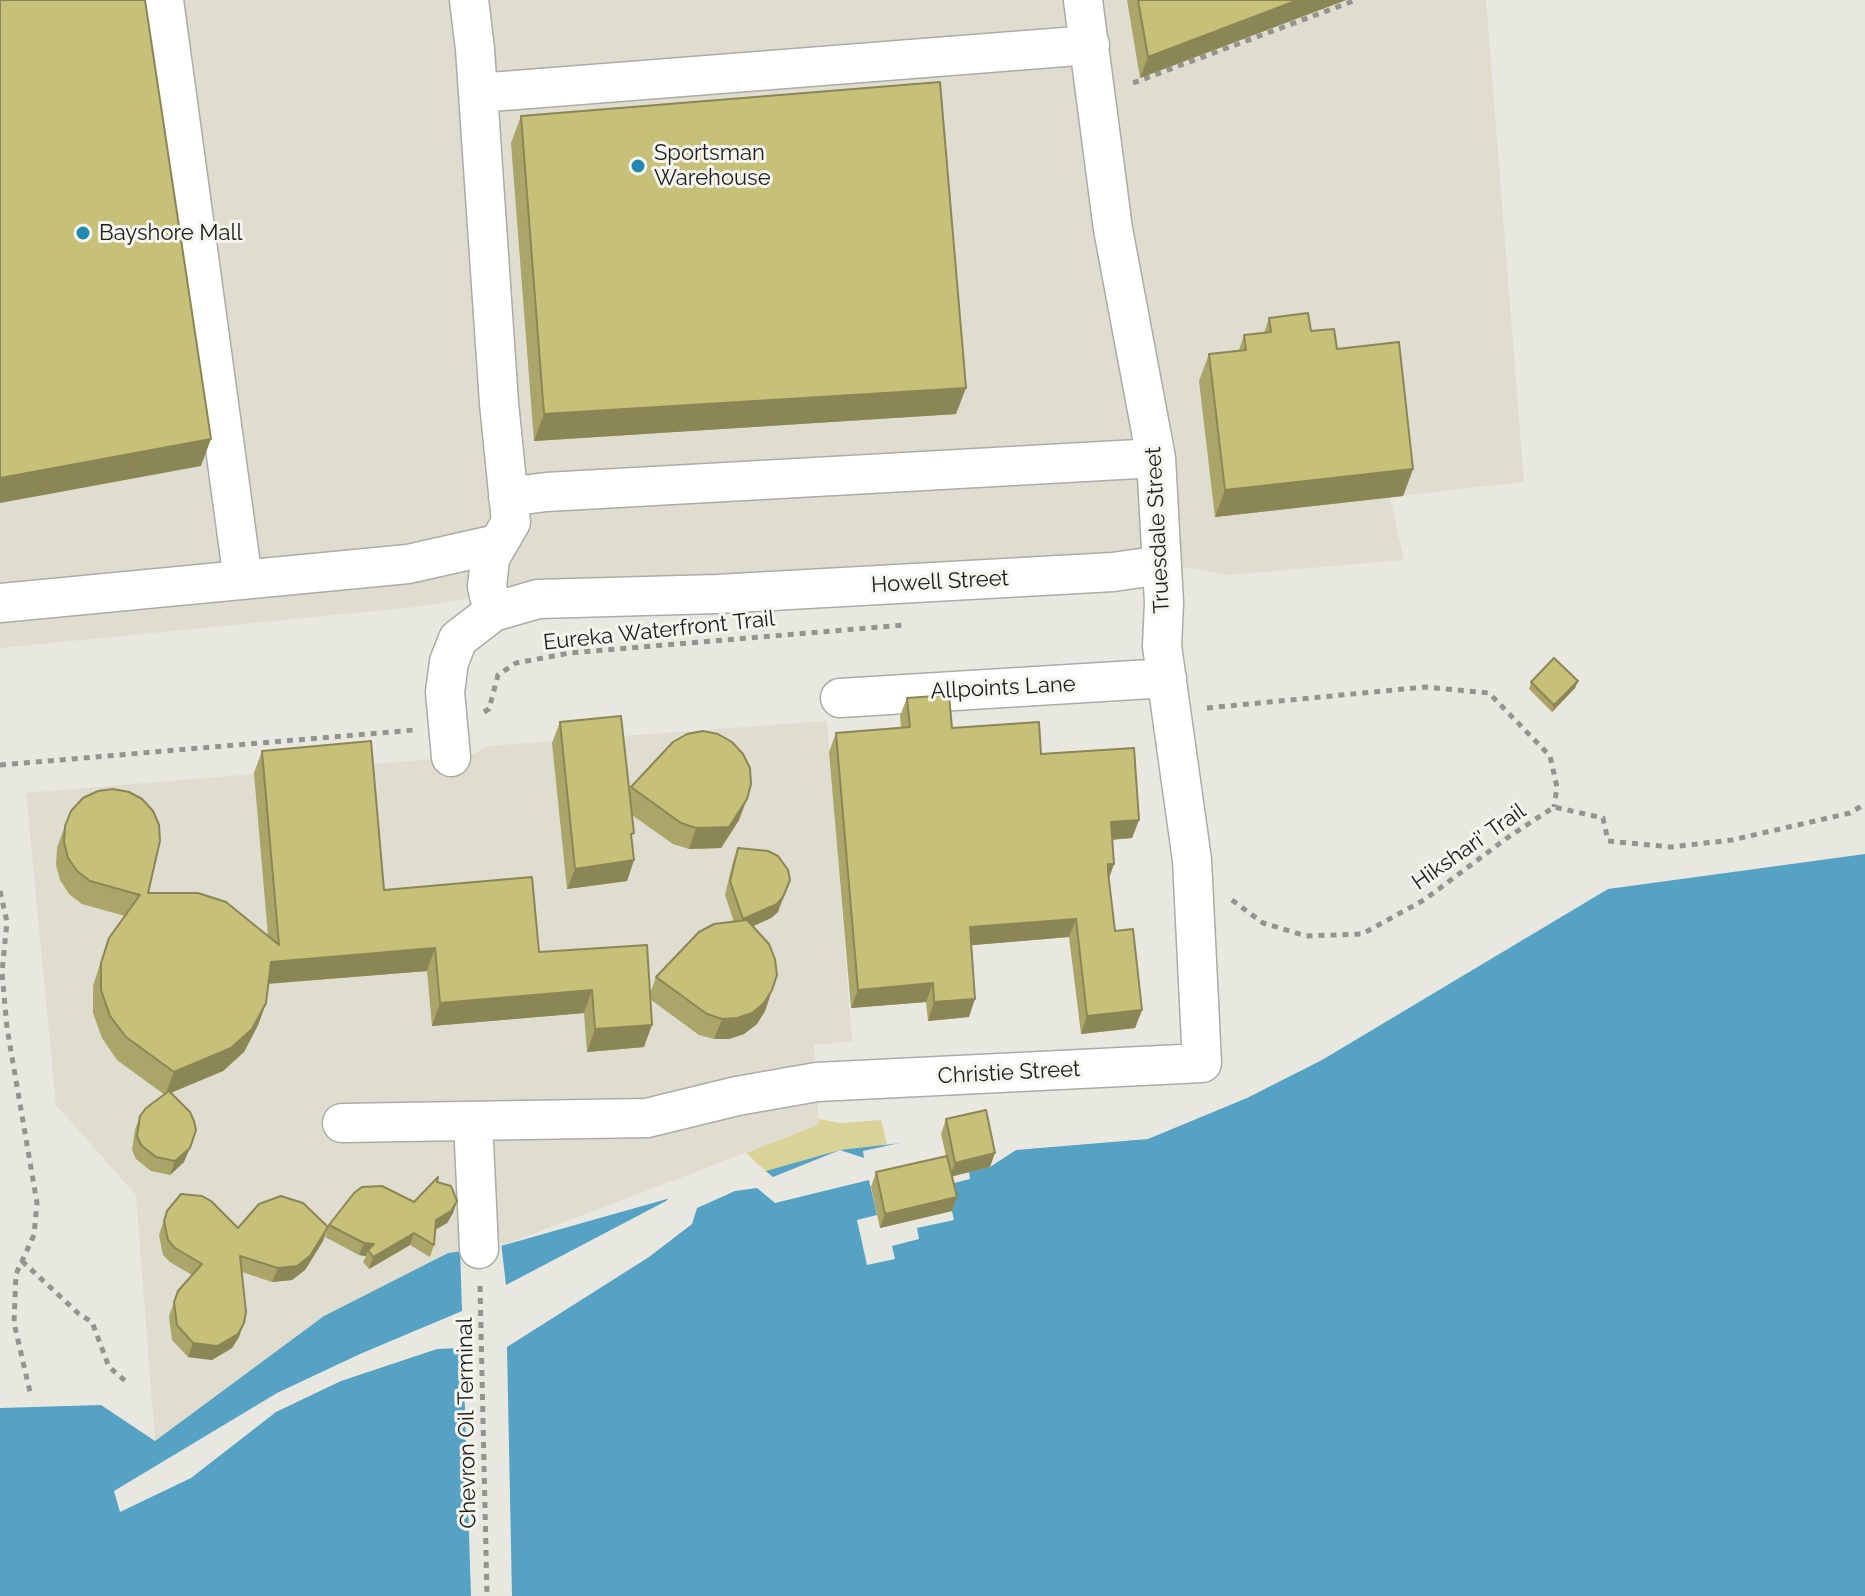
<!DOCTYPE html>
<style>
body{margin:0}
canvas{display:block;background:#e8e8e1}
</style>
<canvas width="1865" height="1596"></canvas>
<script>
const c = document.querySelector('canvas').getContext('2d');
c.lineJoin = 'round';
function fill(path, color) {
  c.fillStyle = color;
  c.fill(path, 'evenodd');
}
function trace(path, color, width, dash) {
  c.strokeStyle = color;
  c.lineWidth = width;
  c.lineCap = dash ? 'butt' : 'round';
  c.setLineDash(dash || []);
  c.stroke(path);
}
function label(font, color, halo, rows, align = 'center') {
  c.font = font + ' Raleway,sans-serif';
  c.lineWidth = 6;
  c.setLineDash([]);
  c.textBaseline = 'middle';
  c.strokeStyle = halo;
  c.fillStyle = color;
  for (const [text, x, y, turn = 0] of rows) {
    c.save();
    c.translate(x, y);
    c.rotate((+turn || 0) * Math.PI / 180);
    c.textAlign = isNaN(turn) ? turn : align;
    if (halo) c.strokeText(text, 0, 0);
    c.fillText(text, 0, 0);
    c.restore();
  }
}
fill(new Path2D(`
 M 0,0 L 1486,0 L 1524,482 L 1390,497 L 1404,560 L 1226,575 L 1107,553 L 512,591 L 416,607 L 0,648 Z
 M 827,721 L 852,1041 L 814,1045 L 819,1125 L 501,1246 L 447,1253 L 324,1316 L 155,1441 L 136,1195 L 56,1105 L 26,793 L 470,756 L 488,746 Z`), '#deddcf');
fill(new Path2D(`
 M 819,1119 L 841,1123 L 881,1120 L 887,1144 L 772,1177 L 746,1153 L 818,1125 Z`), '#d9d397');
fill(new Path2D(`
 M 1865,831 L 1865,1596 L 0,1596 L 0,1408 L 101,1405 L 155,1441 L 324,1316 L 448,1253 L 501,1246 L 840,1150 L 1033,1128 L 1139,1120 L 1308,1052 L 1599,878 Z`), '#55a2c4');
fill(new Path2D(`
 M 1865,827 L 1865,854 L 1608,889 L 1322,1060 L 1247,1098 L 1148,1139 L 1016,1150 L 990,1167 L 969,1172 L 970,1179 L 946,1185 L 954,1220 L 917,1228 L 919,1239 L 892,1246 L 895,1259 L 867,1265 L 857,1220 L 877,1215 L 869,1180 L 775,1203 L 757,1188 L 735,1191 L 697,1208 L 692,1224 L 649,1257 L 507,1347 L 512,1596 L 471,1596 L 463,1348 L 437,1349 L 341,1381 L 276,1412 L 191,1478 L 120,1512 L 114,1491 L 277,1393 L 360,1354 L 462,1311 L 460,1247 L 501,1242 L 506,1285 L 666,1201 L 674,1193 L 762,1168 L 773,1177 L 840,1150 L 864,1158 L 863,1151 L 936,1135 L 1138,1116 L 1306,1048 L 1448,945 L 1598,875 Z`), '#e8e8e1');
const minor = new Path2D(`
 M 164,0 L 243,580
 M 469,0 L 475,49 L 499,403 L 511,522 L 490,558 L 487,587 L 493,612
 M 478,93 L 1090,45
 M 508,497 L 546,492 L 1156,458
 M 0,603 L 408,564 L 497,544
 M 840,698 L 1167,678
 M 451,757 L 445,692 L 449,662 L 458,639 L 493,612 L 538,599 L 717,594 L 1113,572 L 1162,565
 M 473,1121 L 479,1249
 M 342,1123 L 647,1118 L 737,1096 L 817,1082 L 1202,1063 L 1192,860 L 1162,646 L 1164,603 L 1156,458 L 1113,229 L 1083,0`);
trace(minor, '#acaca5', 41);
trace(new Path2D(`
 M 1133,83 L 1356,0
 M 1207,708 L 1425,687 L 1489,693 L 1550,756 L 1557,787 L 1554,807
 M 484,712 L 489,709 L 498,675 L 516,663 L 570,653 L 905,625
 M 0,765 L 414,730
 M 0,891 L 7,922 L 2,972 L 7,1028 L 37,1203 L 34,1235 L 16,1274 L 14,1323 L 30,1392
 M 1232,900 L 1263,923 L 1306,936 L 1362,934 L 1424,900 L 1507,838 L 1554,807 L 1603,818 L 1608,841 L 1671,847 L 1732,840 L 1850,813 L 1865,804
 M 22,1261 L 79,1314 L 92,1322 L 109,1367 L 129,1384
 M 480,1286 L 487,1596`), '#94948f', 5, [6, 6]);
trace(minor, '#fff', 38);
fill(new Path2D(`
 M 1127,0 L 1346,0 L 1140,78 Z
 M 521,116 L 956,414 L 534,441 L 511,143 Z
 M 1269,318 L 1311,331 L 1337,349 L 1413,469 L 1403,496 L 1215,517 L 1199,381 L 1209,354 L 1239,350 L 1244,335 L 1264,333 Z
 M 1578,681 L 1575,688 L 1552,712 L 1529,689 L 1531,682 Z
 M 907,698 L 952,728 L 1041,754 L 1139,820 L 1132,838 L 1112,840 L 1114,864 L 1109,879 L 1115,931 L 1142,1010 L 1135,1028 L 1081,1034 L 1069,937 L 971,945 L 969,1017 L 928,1021 L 926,1002 L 851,1008 L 829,752 L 836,733 L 901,728 L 900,716 Z
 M 560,722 L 630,790 L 631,787 L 739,820 L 721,848 L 689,849 L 673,844 L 632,815 L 632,840 L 634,860 L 627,881 L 567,889 L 552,743 Z
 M 262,751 L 384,890 L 650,994 L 656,977 L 734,922 L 725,895 L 733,862 L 738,848 L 778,912 L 771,918 L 753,926 L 772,990 L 765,1011 L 757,1024 L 744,1034 L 729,1039 L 714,1039 L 699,1035 L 650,999 L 644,1047 L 587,1052 L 584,1013 L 432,1026 L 427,971 L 268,984 L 266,1003 L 258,1025 L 244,1052 L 223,1071 L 171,1093 L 184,1162 L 170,1175 L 151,1171 L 136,1159 L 132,1150 L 135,1130 L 140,1116 L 165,1095 L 117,1060 L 102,1038 L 93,1013 L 93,986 L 101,961 L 109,938 L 125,916 L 82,904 L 69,894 L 60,880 L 56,865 L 57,848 L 65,826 L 148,893 L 268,936 L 254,773 Z
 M 946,1119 L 990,1167 L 952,1176 L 957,1197 L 952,1211 L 880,1228 L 871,1187 L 876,1172 L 946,1156 L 941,1134 Z
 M 437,1182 L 457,1201 L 453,1213 L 447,1223 L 435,1230 L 434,1245 L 430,1257 L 410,1245 L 369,1269 L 363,1262 L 366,1256 L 359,1255 L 325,1237 L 329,1225 L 414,1202 Z
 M 167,1211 L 238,1228 L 323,1241 L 305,1270 L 292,1280 L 272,1282 L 242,1272 L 239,1337 L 232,1348 L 212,1360 L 188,1357 L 172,1340 L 169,1316 L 178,1291 L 192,1275 L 170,1262 L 163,1255 L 159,1235 Z`), '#aaa568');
fill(new Path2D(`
 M 1298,0 L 1346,0 L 1140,78 L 1148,57 Z
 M 966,388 L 956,414 L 534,441 L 544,414 Z
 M 211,439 L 201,466 L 0,503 L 0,478 Z
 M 1413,469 L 1403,496 L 1215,517 L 1225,490 Z
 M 1578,681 L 1575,688 L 1552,712 L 1554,705 Z
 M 747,799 L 739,820 L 721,848 L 689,849 L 696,828 Z
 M 1139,820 L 1132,838 L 1104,840 L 1111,822 Z
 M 634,860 L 627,881 L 567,889 L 575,869 Z
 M 1108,864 L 1114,864 L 1107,882 Z
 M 790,880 L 778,912 L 771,918 L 738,933 L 743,919 Z
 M 1076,919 L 1069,937 L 963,946 L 970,927 Z
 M 435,948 L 427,971 L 263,984 L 271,962 Z
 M 933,983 L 926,1002 L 851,1008 L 858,990 Z
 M 592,990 L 584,1013 L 432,1026 L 440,1003 Z
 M 772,990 L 765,1011 L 757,1024 L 744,1034 L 729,1039 L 714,1039 L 722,1019 Z
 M 975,999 L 969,1017 L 928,1021 L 934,1002 Z
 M 266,1003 L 258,1025 L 244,1052 L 223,1071 L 165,1095 L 174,1072 Z
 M 1142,1010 L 1135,1028 L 1081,1034 L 1087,1016 Z
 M 652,1025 L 644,1047 L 587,1052 L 595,1029 Z
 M 190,1148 L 184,1162 L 170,1175 L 175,1161 Z
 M 995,1153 L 990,1167 L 950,1177 L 955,1163 Z
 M 957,1197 L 952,1211 L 880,1228 L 885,1214 Z
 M 457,1201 L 453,1213 L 447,1223 L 431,1232 L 436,1220 Z
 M 328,1227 L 323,1241 L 305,1270 L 292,1280 L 272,1282 L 278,1268 Z
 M 414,1233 L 410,1245 L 369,1269 L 373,1257 Z
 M 364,1243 L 374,1244 L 368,1250 L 366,1256 L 359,1255 Z
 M 244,1323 L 239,1337 L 232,1348 L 212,1360 L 188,1357 L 193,1343 Z`), '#8b8655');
const building = new Path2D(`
 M 0,0 L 145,0 L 211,439 L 0,478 Z
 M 1138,0 L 1298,0 L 1148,57 Z
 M 940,82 L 966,388 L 544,414 L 521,116 Z
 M 1308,313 L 1311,331 L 1334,329 L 1337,349 L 1399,342 L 1413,469 L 1225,490 L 1209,354 L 1246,350 L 1244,335 L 1271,332 L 1269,318 Z
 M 1554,658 L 1578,681 L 1554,705 L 1531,682 Z
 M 949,695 L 952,728 L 1039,722 L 1041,754 L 1134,748 L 1139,820 L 1111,822 L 1114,864 L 1108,864 L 1108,872 L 1115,931 L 1133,929 L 1142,1010 L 1087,1016 L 1076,919 L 970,927 L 975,999 L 934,1002 L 933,983 L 858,990 L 836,733 L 910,727 L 907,698 Z
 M 621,716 L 634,833 L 631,834 L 634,860 L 575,869 L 560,722 Z
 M 703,731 L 718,734 L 732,742 L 743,754 L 750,768 L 751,784 L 747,799 L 729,827 L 696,828 L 681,823 L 631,787 L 673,742 L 687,734 Z
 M 371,741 L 384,890 L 532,877 L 539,952 L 647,945 L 652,1025 L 595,1029 L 592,990 L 440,1003 L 435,948 L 271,962 L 266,1003 L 252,1029 L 231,1048 L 174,1072 L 126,1037 L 110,1016 L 101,990 L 101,963 L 109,938 L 140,895 L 90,881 L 77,871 L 68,858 L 64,842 L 65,826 L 71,811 L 83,798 L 98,791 L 113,789 L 129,792 L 142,799 L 153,811 L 159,825 L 160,841 L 148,893 L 198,893 L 226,902 L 279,945 L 262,751 Z
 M 738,848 L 768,851 L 778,856 L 788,870 L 790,880 L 783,897 L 777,904 L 743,919 L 730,881 Z
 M 747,920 L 769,944 L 775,959 L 777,975 L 772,990 L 764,1003 L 752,1013 L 737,1018 L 722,1019 L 707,1014 L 656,977 L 699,932 L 714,924 Z
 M 169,1091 L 190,1112 L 194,1121 L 196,1130 L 190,1148 L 175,1161 L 156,1157 L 141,1145 L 137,1136 L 140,1116 L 146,1108 Z
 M 986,1110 L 995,1153 L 955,1163 L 946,1119 Z
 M 947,1156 L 957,1197 L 885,1214 L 876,1172 Z
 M 438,1177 L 437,1182 L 451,1186 L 457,1201 L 451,1211 L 436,1220 L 434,1245 L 414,1233 L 373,1257 L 368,1250 L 374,1244 L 364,1243 L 329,1225 L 354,1193 L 362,1187 L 382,1186 L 414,1202 Z
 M 181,1194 L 202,1196 L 211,1201 L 238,1228 L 259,1204 L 281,1196 L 303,1203 L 328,1227 L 310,1256 L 297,1266 L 278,1268 L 240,1256 L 246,1312 L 244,1323 L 238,1334 L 217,1346 L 193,1343 L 177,1325 L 174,1302 L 178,1291 L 202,1264 L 175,1248 L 168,1240 L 164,1221 L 167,1211 Z`);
fill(building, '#c6c079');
trace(building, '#8b8655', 2);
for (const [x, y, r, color] of [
 [638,166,8,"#228ab2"],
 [83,233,8,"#228ab2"]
]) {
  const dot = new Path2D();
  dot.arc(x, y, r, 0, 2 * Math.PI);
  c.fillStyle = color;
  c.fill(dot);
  trace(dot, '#f6f5ee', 3);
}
label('22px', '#1d1d1b', '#f6f5ee', [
 ["Sportsman",654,153],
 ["Warehouse",654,178],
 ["Bayshore Mall",99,233]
], 'left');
label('22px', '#1d1d1b', '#f6f5ee', [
 ["Truesdale Street",1158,530,-93],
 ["Howell Street",940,582,-3],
 ["Eureka Waterfront Trail",659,631,-6],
 ["Allpoints Lane",1003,688,-3],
 ["Hikshari' Trail",1469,847,-35],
 ["Christie Street",1009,1073,-3],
 ["Chevron Oil Terminal",467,1423,-91]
]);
</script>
